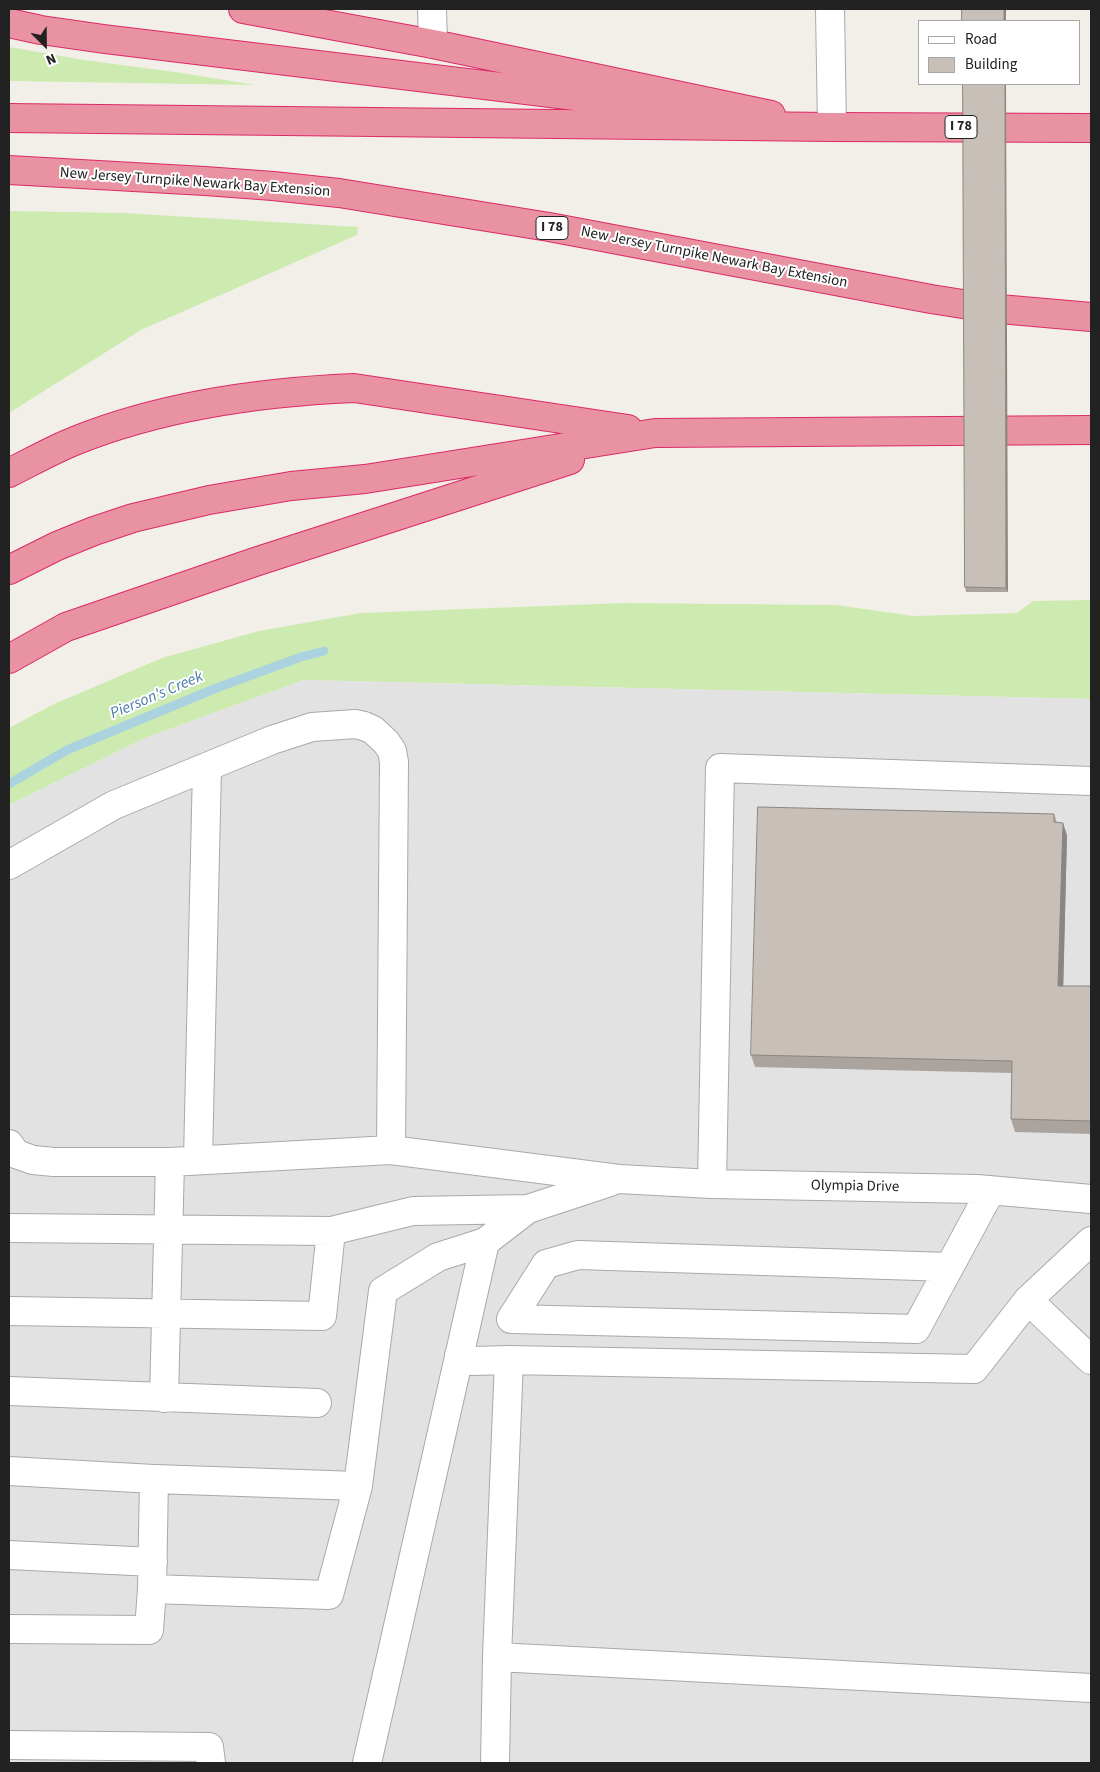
<!DOCTYPE html>
<style>
body{margin:0}
#map{position:relative;width:1100px;height:1772px;overflow:hidden;background:#f2efe9;font-family:"Source Sans 3",sans-serif}
canvas{display:block}
.frame{position:absolute;inset:0;border:10px solid #222;pointer-events:none}
.legend{position:absolute;left:918px;top:20px;width:162px;height:65px;box-sizing:border-box;background:#fff;border:1px solid #a7a7a7;margin:0;padding:6px 9px;list-style:none;font-size:15px;color:#222}
.legend li{display:flex;align-items:center;gap:10px;height:25px}
.legend b{width:25px;border:1px solid #a7a7a7}
.north{position:absolute;left:20px;top:20px;width:50px;height:50px;-webkit-text-stroke:4px #fff;paint-order:stroke;rotate:157deg;font-size:14px;font-weight:700;line-height:20px;text-align:center;color:#222}
.north::after{content:'';display:block;margin:auto;width:18px;height:22px;background:#222;clip-path:polygon(50% 0,100% 100%,50% 72%,0 100%)}
</style>
<div id="map">
<canvas width="1100" height="1772"></canvas>
<div class="frame"></div>
<ul class="legend">
<li><b style="height:6px;background:#fff"></b>Road</li>
<li><b style="height:14px;background:#c7bfb8"></b>Building</li>
</ul>
<div class="north">N</div>
</div>
<script>
const c = document.querySelector('canvas').getContext('2d');
c.lineJoin = 'round';
function fill(path, color) {
  c.fillStyle = color;
  c.fill(path, 'evenodd');
}
function trace(path, color, width, dash) {
  c.strokeStyle = color;
  c.lineWidth = width;
  c.lineCap = dash ? 'butt' : 'round';
  c.setLineDash(dash || []);
  c.stroke(path);
}
function label(font, color, halo, rows, align = 'center') {
  c.font = font + ' "Source Sans 3",sans-serif';
  c.lineWidth = 4;
  c.setLineDash([]);
  c.textBaseline = 'middle';
  c.strokeStyle = halo;
  c.fillStyle = color;
  for (const [text, x, y, turn = 0] of rows) {
    c.save();
    c.translate(x, y);
    c.rotate((+turn || 0) * Math.PI / 180);
    c.textAlign = isNaN(turn) ? turn : align;
    if (halo) c.strokeText(text, 0, 0);
    c.fillText(text, 0, 0);
    c.restore();
  }
}
fill(new Path2D(`
 M 9,47 L 84,60 L 182,73 L 255,85 L 9,81 Z
 M 9,211 L 123,213 L 358,227 L 357,235 L 141,330 L 9,413 Z
 M 1091,600 L 1091,699 L 304,680 L 145,738 L 9,805 L 9,728 L 54,704 L 162,658 L 259,631 L 361,613 L 624,603 L 836,605 L 913,616 L 1017,613 L 1033,601 Z`), '#cdebb0');
fill(new Path2D(`
 M 304,680 L 1091,699 L 1091,1763 L 9,1763 L 9,805 L 145,738 Z`), '#e2e2e2');
trace(new Path2D(`
 M 9,784 L 67,750 L 219,687 L 301,657 L 324,651`), '#aad3df', 9);
const minor = new Path2D(`
 M 432,9 L 433,44
 M 830,9 L 832,127
 M 9,865 L 114,805 L 272,740 L 312,727 L 355,724 L 364,726 L 373,730 L 386,742 L 392,751 L 394,762 L 391,1150
 M 9,1144 L 16,1154 L 33,1160 L 54,1162 L 170,1162 L 391,1150 L 619,1179 L 712,1184 L 977,1189 L 1091,1199
 M 198,1159 L 207,768
 M 712,1184 L 720,768 L 1091,781
 M 9,1228 L 331,1231 L 413,1211 L 528,1209
 M 949,1267 L 578,1255 L 546,1264 L 511,1319 L 916,1329 L 991,1190
 M 1028,1300 L 1091,1241
 M 9,1311 L 322,1316 L 331,1231
 M 459,1355 L 471,1361 L 509,1360
 M 9,1391 L 317,1403
 M 164,1398 L 170,1162
 M 9,1471 L 154,1479 L 358,1486
 M 9,1555 L 153,1562
 M 152,1589 L 329,1595 L 358,1486 L 383,1291 L 438,1257 L 485,1242
 M 9,1629 L 149,1630 L 152,1589 L 154,1479
 M 497,1657 L 1091,1688
 M 9,1745 L 209,1747 L 211,1763
 M 367,1763 L 485,1242 L 528,1209 L 610,1182
 M 495,1763 L 497,1657 L 509,1360 L 974,1369 L 1028,1300 L 1091,1360`);
const highway = new Path2D(`
 M 243,9 L 433,44 L 771,115
 M 9,23 L 41,30 L 104,39 L 699,111
 M 9,118 L 832,127 L 1091,128
 M 9,170 L 205,181 L 273,186 L 339,193 L 549,227 L 931,299 L 988,308 L 1091,317
 M 9,473 C 31,462 54,449 77,440 C 165,405 260,392 354,388 L 628,429
 M 9,570 L 57,546 L 94,531 L 133,518 L 209,500 L 291,486 L 365,479 L 655,433 L 1091,430
 M 9,659 L 66,627 L 255,562 L 570,460`);
trace(minor, '#a9a9a9', 30);
trace(highway, '#dc2a67', 30);
trace(minor, '#fff', 28);
trace(highway, '#e892a2', 28);
fill(new Path2D(`
 M 963,84 L 1008,592 L 966,592 L 965,587 Z
 M 1054,814 L 1057,823 L 1067,835 L 1063,986 L 1091,986 L 1091,1134 L 1015,1132 L 1011,1119 L 1012,1073 L 755,1067 L 751,1055 Z`), '#aba49e');
fill(new Path2D(`
 M 1004,9 L 1006,9 L 1006,21 L 1004,21 Z
 M 1005,84 L 1006,84 L 1008,592 L 1006,588 Z
 M 1063,823 L 1067,835 L 1063,998 L 1058,986 Z`), '#8b8681');
const building = new Path2D(`
 M 962,9 L 1004,9 L 1004,21 L 962,21 Z
 M 963,84 L 1005,84 L 1006,588 L 965,587 Z
 M 758,807 L 1054,814 L 1054,822 L 1063,823 L 1058,986 L 1091,986 L 1091,1121 L 1011,1119 L 1012,1061 L 751,1055 Z`);
fill(building, '#c7bfb8');
trace(building, '#8b8681', 1);
for (const [x, y, w] of [
 [961,127,32],
 [552,228,32]
]) {
  const box = new Path2D();
  box.roundRect(x - w / 2, y - 11.5, w, 23, 4);
  c.fillStyle = '#fff';
  c.fill(box);
  trace(box, '#222', 1);
}
label('bold 14px', '#222', null, [
 ["I 78",961,127],
 ["I 78",552,228]
]);
label('15px', '#222', '#fff', [
 ["New Jersey Turnpike Newark Bay Extension",195,183,4],
 ["New Jersey Turnpike Newark Bay Extension",714,258,11],
 ["Olympia Drive",855,1187,1]
]);
label('italic 16px', '#4a7aab', '#fff', [
 ["Pierson's Creek",157,696,-23]
]);
</script>
